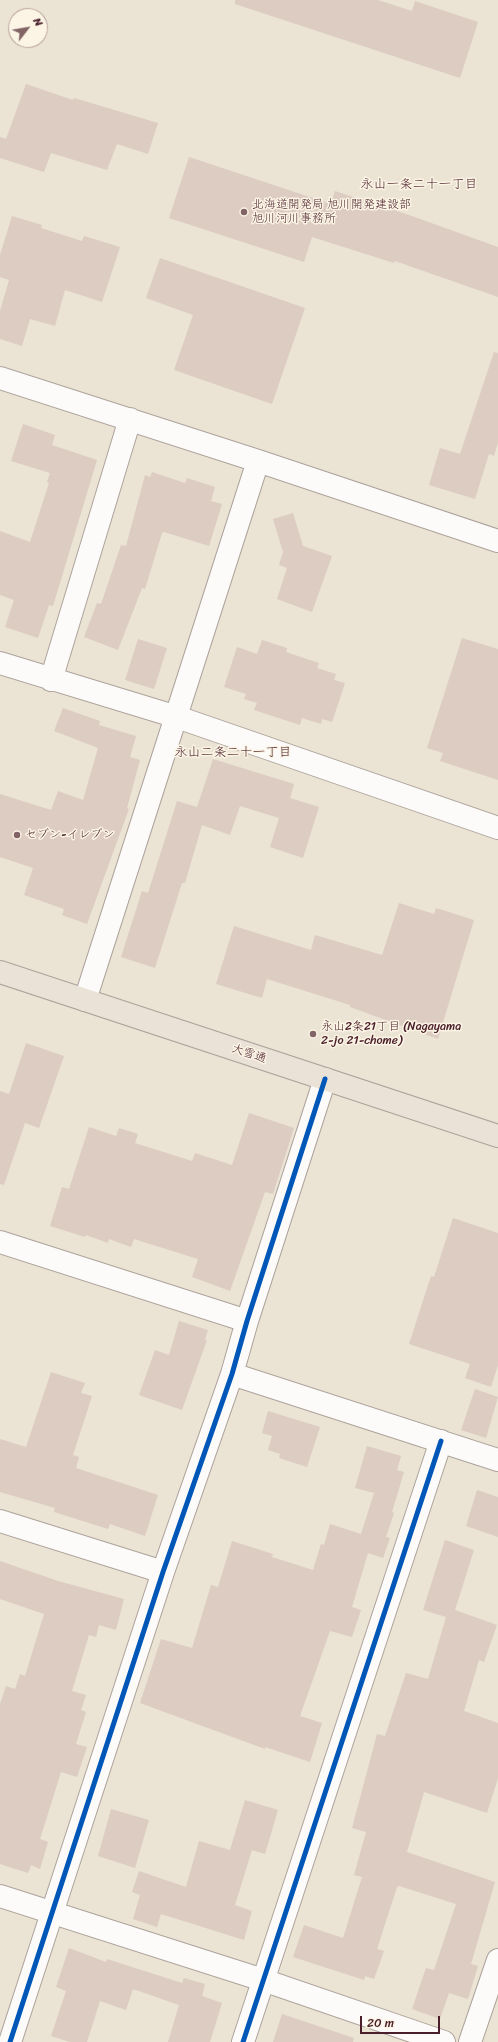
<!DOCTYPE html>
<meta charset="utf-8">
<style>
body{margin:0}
#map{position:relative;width:498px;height:2042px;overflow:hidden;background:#ebe3d4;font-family:Sriracha,sans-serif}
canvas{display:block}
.north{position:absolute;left:8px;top:8px;width:40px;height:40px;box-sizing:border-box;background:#fcf5e5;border:1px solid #b59f9b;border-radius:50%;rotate:59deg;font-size:11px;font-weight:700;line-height:16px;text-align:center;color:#4a1f2b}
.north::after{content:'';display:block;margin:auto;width:14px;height:18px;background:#826466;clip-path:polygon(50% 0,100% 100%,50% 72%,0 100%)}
.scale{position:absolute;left:360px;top:2016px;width:80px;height:18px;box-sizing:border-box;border:2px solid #4a1f2b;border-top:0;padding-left:5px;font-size:12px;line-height:14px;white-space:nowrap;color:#4a1f2b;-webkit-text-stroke:3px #fcf5e5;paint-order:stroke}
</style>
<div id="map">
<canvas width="498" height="2042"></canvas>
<div class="north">N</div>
<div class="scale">20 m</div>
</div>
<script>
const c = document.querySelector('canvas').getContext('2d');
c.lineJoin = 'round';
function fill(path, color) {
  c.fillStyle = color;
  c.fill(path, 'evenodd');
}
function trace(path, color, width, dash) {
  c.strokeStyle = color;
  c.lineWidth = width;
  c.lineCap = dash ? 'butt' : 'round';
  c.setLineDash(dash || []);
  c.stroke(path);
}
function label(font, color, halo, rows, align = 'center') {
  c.font = font + ' Sriracha,"Klee One",sans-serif';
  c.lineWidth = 3;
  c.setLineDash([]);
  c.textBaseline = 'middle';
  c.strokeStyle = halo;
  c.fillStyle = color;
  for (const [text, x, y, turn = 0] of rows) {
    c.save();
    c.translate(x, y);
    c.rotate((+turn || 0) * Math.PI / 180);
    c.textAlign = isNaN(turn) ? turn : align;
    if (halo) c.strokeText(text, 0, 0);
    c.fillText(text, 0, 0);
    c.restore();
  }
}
fill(new Path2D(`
 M 235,0 L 378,0 L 412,11 L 415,1 L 478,22 L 460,78 L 235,4 Z
 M 26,84 L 73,100 L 74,98 L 158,123 L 148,154 L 117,144 L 107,170 L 51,153 L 44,172 L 0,158 L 0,137 L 6,139 Z
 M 189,157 L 331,204 L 335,191 L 409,215 L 498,247 L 498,297 L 395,261 L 394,263 L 312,237 L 304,262 L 169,218 Z
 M 12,216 L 42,225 L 41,228 L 82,241 L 84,236 L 120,247 L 102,302 L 65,290 L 55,326 L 30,319 L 22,346 L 0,339 L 0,311 L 9,280 L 0,277 L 0,255 Z
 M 160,258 L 305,308 L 272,404 L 174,370 L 193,315 L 146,298 Z
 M 494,352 L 498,353 L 498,442 L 494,456 L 489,454 L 475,499 L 429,485 L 440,448 L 460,454 Z
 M 23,424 L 55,435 L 52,445 L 97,460 L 53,606 L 49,605 L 38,638 L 5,627 L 14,600 L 0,595 L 0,531 L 30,542 L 49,483 L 47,482 L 50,473 L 11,461 Z
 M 152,472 L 185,483 L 187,478 L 215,487 L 211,501 L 222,504 L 209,546 L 164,532 L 162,533 L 145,589 L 142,588 L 118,650 L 84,637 L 97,603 L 101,604 L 121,545 L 126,546 L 145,475 L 150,477 Z
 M 293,513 L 303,546 L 332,556 L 312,612 L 277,599 L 287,568 L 279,565 L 283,552 L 273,519 Z
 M 462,638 L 498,649 L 498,780 L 440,761 L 443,753 L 427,748 Z
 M 138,639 L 167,648 L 154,689 L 125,680 Z
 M 262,640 L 287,648 L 286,652 L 319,663 L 317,668 L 336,674 L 334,680 L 345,683 L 332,722 L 322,719 L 321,724 L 302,718 L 300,725 L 254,710 L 257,703 L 244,699 L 246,694 L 224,687 L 237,647 L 257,654 Z
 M 63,708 L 100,721 L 99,725 L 136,736 L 130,757 L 140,760 L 127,808 L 129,809 L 87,924 L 62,915 L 64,909 L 24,895 L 33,868 L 0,857 L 0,794 L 51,810 L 58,791 L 83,800 L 98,748 L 54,731 Z
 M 213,759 L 294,784 L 290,798 L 319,807 L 303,858 L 270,847 L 279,818 L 240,806 L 230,835 L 202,825 L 185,883 L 182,883 L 155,968 L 121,957 L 142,891 L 148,893 L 177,801 L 197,807 Z
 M 399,903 L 434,914 L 436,908 L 474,920 L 438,1039 L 350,1007 L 350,1005 L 267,979 L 262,998 L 216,984 L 234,926 L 311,950 L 315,935 L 382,955 Z
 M 26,1043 L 64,1056 L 39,1128 L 25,1123 L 4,1185 L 0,1184 L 0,1091 L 9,1094 Z
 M 249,1113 L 294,1128 L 273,1194 L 265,1192 L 230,1291 L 192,1277 L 198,1259 L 134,1239 L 131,1247 L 109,1239 L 108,1243 L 86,1235 L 85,1237 L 50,1226 L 62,1187 L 69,1189 L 89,1127 L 116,1136 L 119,1128 L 138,1134 L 135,1143 L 192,1161 L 195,1153 L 232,1165 Z
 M 453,1218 L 498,1233 L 498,1365 L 491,1387 L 465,1378 L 470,1364 L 409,1344 L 431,1276 L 434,1277 Z
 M 179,1321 L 208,1330 L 205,1340 L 207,1340 L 182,1410 L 139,1395 L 155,1350 L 169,1355 Z
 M 51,1372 L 85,1383 L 81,1393 L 92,1396 L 73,1455 L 79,1457 L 76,1468 L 158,1495 L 145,1536 L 110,1524 L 108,1529 L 54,1512 L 55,1508 L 0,1492 L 0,1439 L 26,1447 Z
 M 475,1389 L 498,1397 L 486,1438 L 461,1430 Z
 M 268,1411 L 320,1427 L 307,1467 L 279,1458 L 280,1454 L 268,1450 L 272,1436 L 262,1433 Z
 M 367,1446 L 401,1456 L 397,1470 L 404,1472 L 392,1512 L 394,1513 L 386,1537 L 390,1538 L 383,1558 L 368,1553 L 352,1607 L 361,1610 L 352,1637 L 330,1631 L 300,1716 L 322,1723 L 310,1762 L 265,1747 L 265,1749 L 140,1703 L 161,1639 L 192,1648 L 211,1585 L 218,1587 L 232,1541 L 273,1554 L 272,1557 L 313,1570 L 321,1544 L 324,1545 L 330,1524 L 361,1534 L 374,1493 L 355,1488 Z
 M 477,1490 L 498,1497 L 498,1537 L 466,1526 Z
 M 445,1540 L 474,1550 L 455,1610 L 497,1625 L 484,1662 L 479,1660 L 464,1711 L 498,1723 L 498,1778 L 487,1813 L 424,1792 L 407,1852 L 495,1882 L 471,1964 L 478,1966 L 468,1999 L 449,1993 L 440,2019 L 412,2009 L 426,1968 L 434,1970 L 456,1904 L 399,1886 L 397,1887 L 377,1949 L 384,1951 L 374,1979 L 365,1976 L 364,1980 L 293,1957 L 304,1925 L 343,1938 L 362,1877 L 354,1875 L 366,1832 L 352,1828 L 377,1734 L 385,1736 L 406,1673 L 428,1679 L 446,1617 L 423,1610 Z
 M 0,1561 L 58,1581 L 124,1599 L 116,1630 L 99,1625 L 96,1637 L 89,1635 L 72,1691 L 86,1695 L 81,1710 L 86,1712 L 76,1744 L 87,1747 L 77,1777 L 61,1772 L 40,1839 L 48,1842 L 40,1869 L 31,1865 L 28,1873 L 0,1864 L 0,1704 L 6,1686 L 15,1689 L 20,1674 L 25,1676 L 44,1614 L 0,1599 Z
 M 245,1800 L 278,1810 L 265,1854 L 252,1850 L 235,1905 L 252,1911 L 244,1940 L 161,1914 L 157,1927 L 133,1919 L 140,1895 L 132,1892 L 139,1871 L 186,1887 L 199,1841 L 230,1850 Z
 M 111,1809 L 149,1820 L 135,1868 L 98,1856 Z
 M 69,1948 L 106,1962 L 107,1959 L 182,1983 L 184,1978 L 205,1984 L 202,1996 L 222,2003 L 210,2042 L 168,2042 L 179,2005 L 133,1989 L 126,2010 L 100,2001 L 87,2042 L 70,2042 L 51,2036 L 66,1991 L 56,1987 Z
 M 282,2014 L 354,2038 L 353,2042 L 273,2042 Z`), '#dcccc2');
const minor = new Path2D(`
 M 0,378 L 258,461 L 498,541
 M 0,663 L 177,717 L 498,828
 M 51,680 L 130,419
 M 85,1000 L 258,461
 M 0,1242 L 247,1321
 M 232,1374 L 498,1460
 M 0,1521 L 163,1572
 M 0,1896 L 263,1980 L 444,2042
 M 10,2042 L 163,1572 L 232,1374 L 247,1321 L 325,1079
 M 243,2042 L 441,1441
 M 470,2042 L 498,1960`);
const trunk = new Path2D(`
 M 0,972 L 498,1136`);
trace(minor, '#ada39c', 24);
trace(trunk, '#ada39c', 24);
trace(minor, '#fcfbf9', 22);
trace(trunk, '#eae2d6', 22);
trace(new Path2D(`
 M 10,2042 L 163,1572 L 232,1374 L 247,1321 L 325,1079
 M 243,2042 L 441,1441`), '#0057b8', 5);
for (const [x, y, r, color] of [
 [244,212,4,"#826466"],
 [17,835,4,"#826466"],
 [313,1034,4,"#826466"]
]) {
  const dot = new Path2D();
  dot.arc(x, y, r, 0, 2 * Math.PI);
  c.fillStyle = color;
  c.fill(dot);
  trace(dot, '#fcf5e5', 1.5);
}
label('12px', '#4a1f2b', '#fcf5e5', [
 ["北海道開発局 旭川開発建設部",252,205],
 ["旭川河川事務所",252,219],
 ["セブン-イレブン",25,835],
 ["永山2条21丁目 (Nagayama",321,1027],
 ["2-jo 21-chome)",321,1041]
], 'left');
label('12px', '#4a1f2b', '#fcf5e5', [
 ["大雪通",249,1054,18]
]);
label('13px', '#4a1f2b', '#fcf5e5', [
 ["永山一条二十一丁目",419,185],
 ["永山二条二十一丁目",233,753]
]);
</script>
